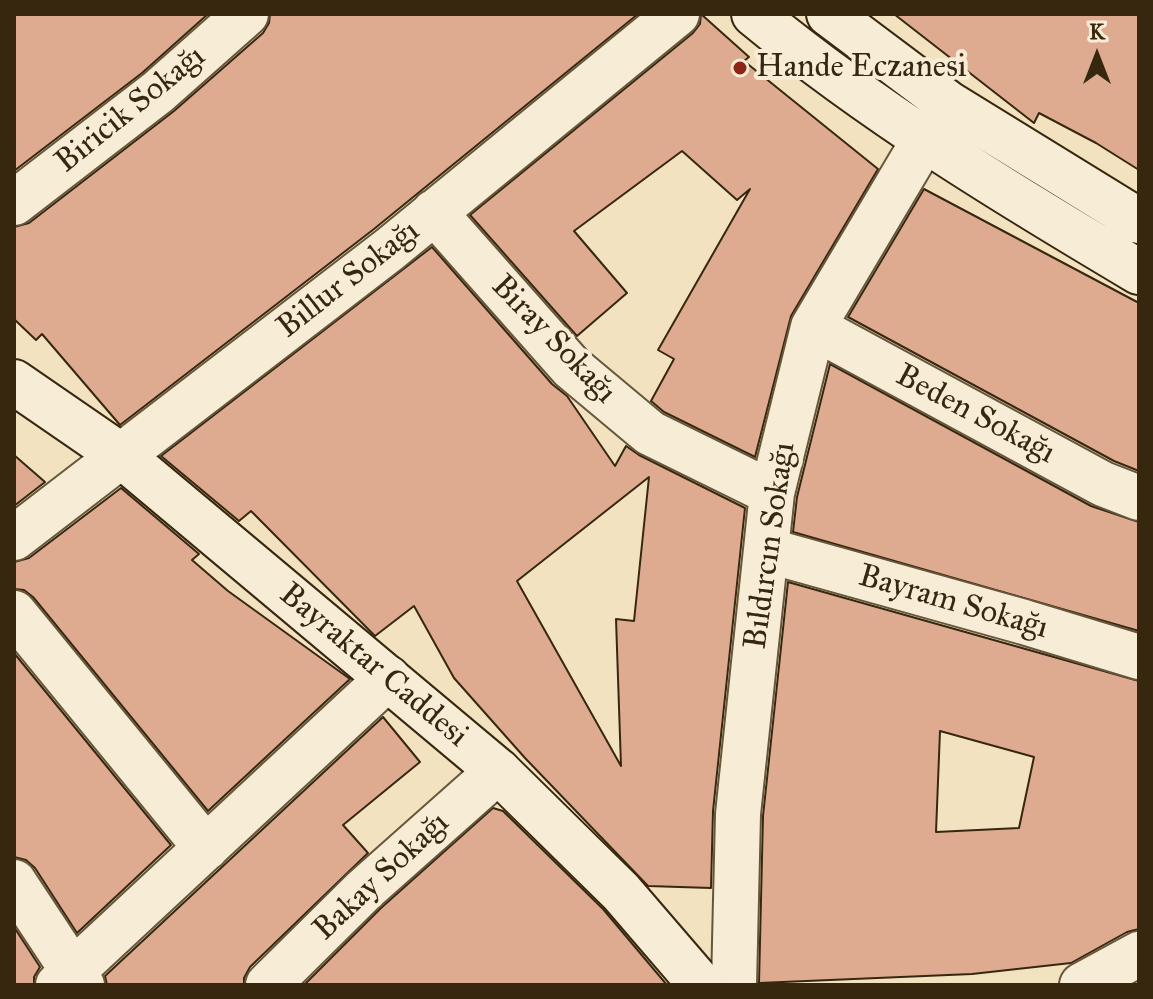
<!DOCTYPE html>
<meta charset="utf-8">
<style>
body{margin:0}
#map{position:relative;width:1153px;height:999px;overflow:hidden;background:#f2e2c0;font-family:"IM FELL Great Primer",serif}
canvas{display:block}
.frame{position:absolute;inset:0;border:16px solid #37270f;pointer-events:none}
.north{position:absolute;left:1057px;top:16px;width:80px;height:80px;-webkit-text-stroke:6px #f7ecd6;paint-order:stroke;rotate:0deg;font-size:22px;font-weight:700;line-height:32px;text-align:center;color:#37270f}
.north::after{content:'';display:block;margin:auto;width:28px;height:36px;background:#37270f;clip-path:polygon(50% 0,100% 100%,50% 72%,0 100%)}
</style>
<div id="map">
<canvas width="1153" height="999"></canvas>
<div class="frame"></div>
<div class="north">K</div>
</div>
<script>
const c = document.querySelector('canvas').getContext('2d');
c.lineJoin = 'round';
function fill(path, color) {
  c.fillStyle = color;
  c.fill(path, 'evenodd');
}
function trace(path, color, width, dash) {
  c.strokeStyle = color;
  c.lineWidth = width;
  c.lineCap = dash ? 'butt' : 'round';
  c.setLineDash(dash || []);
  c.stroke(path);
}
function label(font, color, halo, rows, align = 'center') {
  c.font = font + ' "IM FELL Great Primer",serif';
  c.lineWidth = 8;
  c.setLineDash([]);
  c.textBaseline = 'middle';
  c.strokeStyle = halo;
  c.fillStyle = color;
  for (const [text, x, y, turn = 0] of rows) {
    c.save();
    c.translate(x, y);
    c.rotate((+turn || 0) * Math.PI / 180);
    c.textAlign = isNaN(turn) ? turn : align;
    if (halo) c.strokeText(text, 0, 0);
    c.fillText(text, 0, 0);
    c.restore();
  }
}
const building = new Path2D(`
 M 14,14 L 208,14 L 142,73 L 14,171 Z
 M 270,14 L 638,14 L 374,229 L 120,425 L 42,334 L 36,340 L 14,319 L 14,227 L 29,223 L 174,111 L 263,33 L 269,23 Z
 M 701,14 L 749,57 L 744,61 L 878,169 L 791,316 L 755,457 L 664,412 L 651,401 L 674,359 L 658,350 L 750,189 L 737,200 L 682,151 L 574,231 L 627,293 L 577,336 L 470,215 L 693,33 L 700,24 Z
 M 894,14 L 1139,14 L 1139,170 L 1096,143 L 1039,113 L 1034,123 Z
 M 924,189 L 1139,303 L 1139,471 L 1114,461 L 848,317 Z
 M 432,247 L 552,384 L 567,396 L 615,466 L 626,446 L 639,455 L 745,508 L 713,811 L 711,888 L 648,886 L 525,758 L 454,678 L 414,606 L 375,636 L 251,511 L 239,521 L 161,456 ZM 649,477 L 634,621 L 616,619 L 621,766 L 517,581 Z
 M 830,364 L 1091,506 L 1139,522 L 1139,631 L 793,532 L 797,497 Z
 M 14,455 L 45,482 L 14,506 Z
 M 121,488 L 199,554 L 192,560 L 228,591 L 350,679 L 208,811 L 33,597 L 24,590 L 14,589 L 14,562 L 29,558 Z
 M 788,582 L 1139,681 L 1139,929 L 1127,932 L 1071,963 L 972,974 L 759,983 L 763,816 ZM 940,731 L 1034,757 L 1019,828 L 936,832 Z
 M 14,653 L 171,845 L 77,933 L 35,868 L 26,860 L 14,857 Z
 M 383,717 L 420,762 L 343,825 L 368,853 L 250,967 L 244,978 L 244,985 L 107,985 L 105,976 Z
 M 493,808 L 503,811 L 603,909 L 667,985 L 304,985 L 381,908 Z
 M 14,927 L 40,967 L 34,977 L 34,985 L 14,985 Z`);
fill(building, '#deab91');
trace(building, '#37270f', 2);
const street = new Path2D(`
 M 14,203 L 158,92 L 246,14
 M 434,212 L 571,367 L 650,433 L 772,493
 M 813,327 L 1103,484 L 1139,498
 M 14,538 L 390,249 L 677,14
 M 766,550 L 1024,622 L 1139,657
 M 14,613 L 206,848
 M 14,882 L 82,985
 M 58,985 L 388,678
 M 268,985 L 364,890 L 498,771
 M 734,985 L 738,814 L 772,493 L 813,327 L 924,140
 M 1082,985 L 1139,954`);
const secondary = new Path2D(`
 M 754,14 C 874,113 1006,193 1139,272
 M 829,14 L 949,104 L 1139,221
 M 14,382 L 123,457 L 498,771 L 621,892 L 701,985`);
trace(street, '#66563b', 48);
trace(secondary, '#37270f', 48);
trace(street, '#f7ecd6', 44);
trace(secondary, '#f7ecd6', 44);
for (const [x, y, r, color] of [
 [740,68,8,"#8f2418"]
]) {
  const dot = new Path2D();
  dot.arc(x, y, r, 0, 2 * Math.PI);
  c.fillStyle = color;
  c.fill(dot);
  trace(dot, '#f7ecd6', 3);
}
label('32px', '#37270f', '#f7ecd6', [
 ["Hande Eczanesi",756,68]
], 'left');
label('32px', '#37270f', '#f7ecd6', [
 ["Biricik Sokağı",131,110,-39],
 ["Billur Sokağı",349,280,-38],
 ["Biray Sokağı",553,340,46],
 ["Beden Sokağı",975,415,28],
 ["Bıldırcın Sokağı",771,546,-82],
 ["Bayram Sokağı",953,603,16],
 ["Bayraktar Caddesi",373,666,40],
 ["Bakay Sokağı",382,877,-43]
]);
</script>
